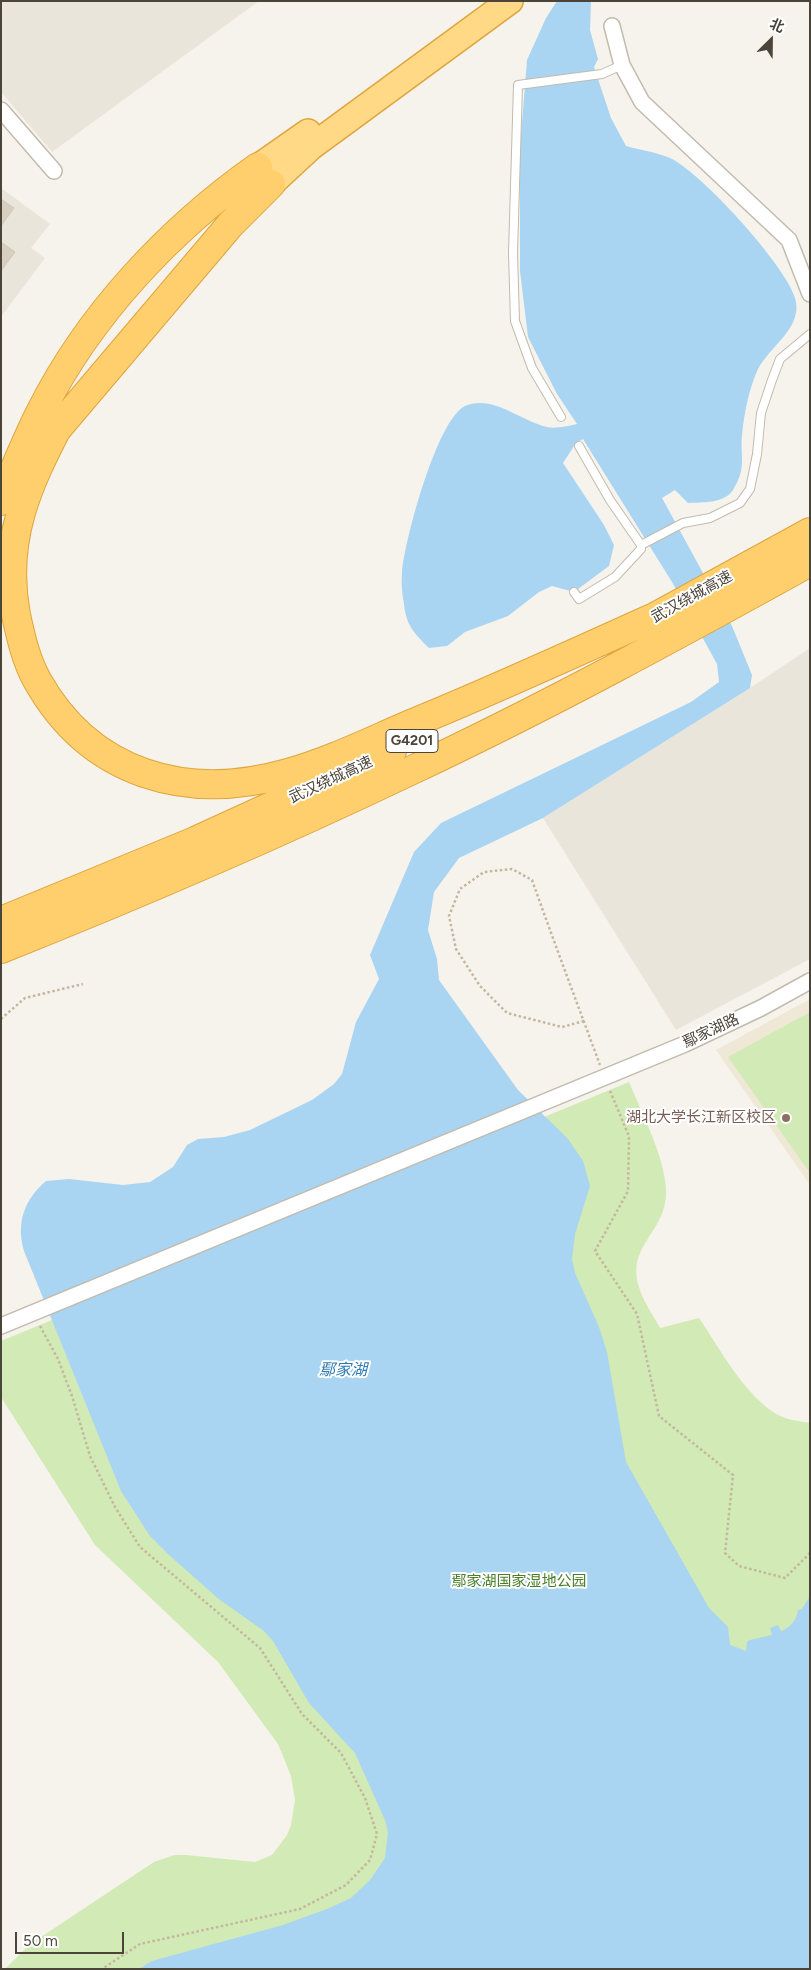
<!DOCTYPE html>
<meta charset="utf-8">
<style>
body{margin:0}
#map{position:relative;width:811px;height:1970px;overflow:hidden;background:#f6f3ec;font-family:Figtree,"Noto Sans SC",sans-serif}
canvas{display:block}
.frame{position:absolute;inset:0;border:2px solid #4b4439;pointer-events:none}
.north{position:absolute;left:746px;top:15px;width:50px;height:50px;-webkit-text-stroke:4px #fff;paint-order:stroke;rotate:23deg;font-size:14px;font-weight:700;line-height:20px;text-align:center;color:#4b4439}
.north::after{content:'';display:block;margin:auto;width:18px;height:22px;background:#4b4439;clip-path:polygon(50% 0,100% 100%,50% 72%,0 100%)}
.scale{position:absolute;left:15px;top:1932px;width:109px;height:22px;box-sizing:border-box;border:2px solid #4b4439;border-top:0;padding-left:6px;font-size:15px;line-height:18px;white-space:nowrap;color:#4b4439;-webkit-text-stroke:4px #fff;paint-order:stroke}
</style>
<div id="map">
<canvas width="811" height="1970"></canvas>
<div class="frame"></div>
<div class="north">北</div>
<div class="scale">50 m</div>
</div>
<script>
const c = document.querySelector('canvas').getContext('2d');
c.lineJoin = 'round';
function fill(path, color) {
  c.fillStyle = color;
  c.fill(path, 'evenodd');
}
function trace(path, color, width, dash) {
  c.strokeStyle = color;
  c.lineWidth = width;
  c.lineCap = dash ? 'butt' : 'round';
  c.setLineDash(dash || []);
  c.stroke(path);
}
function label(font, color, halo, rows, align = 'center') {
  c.font = font + ' Figtree,"Noto Sans SC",sans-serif';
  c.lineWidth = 4;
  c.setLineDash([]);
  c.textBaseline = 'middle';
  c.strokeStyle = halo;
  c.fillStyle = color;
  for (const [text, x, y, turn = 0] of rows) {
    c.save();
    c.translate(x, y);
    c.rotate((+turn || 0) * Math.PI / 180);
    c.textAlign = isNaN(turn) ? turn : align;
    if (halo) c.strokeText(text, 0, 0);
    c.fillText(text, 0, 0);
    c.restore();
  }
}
fill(new Path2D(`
 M 1,1 L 259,1 L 52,152 L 1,92 Z
 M 1,188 L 50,224 L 31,248 L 45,258 L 1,317 Z
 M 810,648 L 810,959 L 676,1030 L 543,818 L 750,688 Z`), '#eae5da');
fill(new Path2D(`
 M 810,999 L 810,1185 L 716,1050 Z`), '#efe8d6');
fill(new Path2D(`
 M 810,1012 L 810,1173 L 728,1057 Z
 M 629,1082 C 642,1114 665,1157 666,1191 C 667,1232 626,1245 639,1287 C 643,1301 653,1315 660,1328 L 699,1318 C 720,1349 746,1398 780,1416 C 788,1420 800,1421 810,1423 L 810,1969 L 5,1969 L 29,1945 L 154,1862 L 174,1855 L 186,1855 L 255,1862 L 272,1855 L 287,1835 L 291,1825 L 295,1800 L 291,1776 L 278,1744 L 218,1662 L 95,1545 L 1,1397 L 1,1341 Z`), '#d2eab5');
fill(new Path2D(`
 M 557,1 L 591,1 L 590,30 L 598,59 L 594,67 L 611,118 L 626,146 C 640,150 656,152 670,158 C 701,172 786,266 795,298 C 804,327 770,346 758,369 C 749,388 744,414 742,435 C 740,458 747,467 733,490 C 724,504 702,502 688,503 L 675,490 L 662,498 L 732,626 L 752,675 L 750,688 L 543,818 L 459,858 L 434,892 L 428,930 L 437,959 L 439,980 L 518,1090 L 568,1139 L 583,1161 L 590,1186 L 575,1234 L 572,1259 L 575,1273 L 599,1327 L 607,1352 L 626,1462 L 709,1608 L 728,1627 L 730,1645 L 746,1651 L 747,1642 L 750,1640 L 772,1635 L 770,1628 L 778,1625 L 781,1631 C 790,1628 797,1620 798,1610 L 802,1609 L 810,1596 L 810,1969 L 139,1969 L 152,1961 L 283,1925 L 327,1909 L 351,1898 L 370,1880 L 385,1858 L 388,1832 L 385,1820 L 355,1753 L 309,1703 L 273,1641 L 264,1631 L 220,1600 L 169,1555 L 150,1536 L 121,1491 L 24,1251 C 16,1223 24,1200 46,1181 L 69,1179 L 123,1185 L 150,1182 L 173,1167 L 187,1145 L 198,1139 L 224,1137 L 250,1130 L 312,1100 L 334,1084 L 342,1074 L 356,1022 L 379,979 L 370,955 L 414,852 L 441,823 L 691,702 L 719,682 L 717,664 L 672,582 L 583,439 L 576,443 L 563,463 L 604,525 L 614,545 L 609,566 L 574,592 L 552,586 L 539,592 L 508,616 L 465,632 L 447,646 L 429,648 C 414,633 406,625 404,604 C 402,594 401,583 402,573 C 404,542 437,419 465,406 C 492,394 521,421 547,427 C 556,429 568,426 577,424 L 557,394 L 528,337 L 520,271 L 520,149 L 527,60 L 546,18 Z`), '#a9d4f2');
const building = new Path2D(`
 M 1,199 L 14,208 L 1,226 Z
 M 1,242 L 15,252 L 1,271 Z`);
fill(building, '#d8cfc1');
trace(building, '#d3c7b4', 1);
const service = new Path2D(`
 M 561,417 L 532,368 L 515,321 L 513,253 L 518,85 L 602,74 L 622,65
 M 579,446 L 610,500 L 641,545
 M 574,592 L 579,599 L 615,577 L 641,549 L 641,545 L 683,523 L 710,518 L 740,503 L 750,489 L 757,454 L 761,413 L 772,380 L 780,359 L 810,334`);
const minor = new Path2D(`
 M 612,26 L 622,65 L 642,102 L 789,240 L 810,294
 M 1,110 L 54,171
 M 1,1326 L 685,1044 L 761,1008 L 810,981`);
const trunk = new Path2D(`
 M 258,167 L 308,132
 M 271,184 L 311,147 L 510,1`);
const motorway = new Path2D(`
 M 61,421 C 27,486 2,540 16,615 C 21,638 26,660 37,680 C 90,775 187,802 288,773 C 334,760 379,737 423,719 C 503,686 581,650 659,615
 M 52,435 L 230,225 L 271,184
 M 1,501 C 14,471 26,440 41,411 C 89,315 170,229 258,167
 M 642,624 L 810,532
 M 1,921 L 195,841 L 392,751
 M 1,949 C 139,894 276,835 410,771 C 546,707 678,635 810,562`);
trace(service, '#c2bbae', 10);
trace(minor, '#c2bbae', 18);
trace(trunk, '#e0a43c', 28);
trace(motorway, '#e0a43c', 30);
trace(new Path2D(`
 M 1,1019 L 25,998 L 83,984
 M 584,1021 L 562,1027 L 507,1013 L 480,986 L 456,949 L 449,916 L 460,889 L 484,872 L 512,869 L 532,880 C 554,942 577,1003 600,1065
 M 610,1091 L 629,1136 L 628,1191 L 595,1251 L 637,1314 L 659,1416 L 733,1475 L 725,1553 L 739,1566 L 785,1578 L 810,1553
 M 40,1326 L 58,1359 L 72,1396 L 90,1456 L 115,1507 L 140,1547 L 260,1648 L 302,1714 L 341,1753 L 365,1798 L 377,1834 L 370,1860 L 346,1885 L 300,1909 L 140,1944 L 102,1969`), '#c4b79f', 2.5, [2.5, 2.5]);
trace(service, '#fff', 8);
trace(minor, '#fff', 15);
trace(trunk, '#ffd985', 25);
trace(motorway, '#ffcf6e', 28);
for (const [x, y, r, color] of [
 [786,1118,5,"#8d6e63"]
]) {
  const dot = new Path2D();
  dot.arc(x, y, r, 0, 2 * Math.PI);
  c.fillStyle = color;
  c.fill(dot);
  trace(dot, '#fff', 2);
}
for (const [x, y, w] of [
 [412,741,52]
]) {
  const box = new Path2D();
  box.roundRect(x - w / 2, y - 11.5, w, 23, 4);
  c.fillStyle = '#fff';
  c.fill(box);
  trace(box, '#4b4439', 1);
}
label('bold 14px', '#4b4439', null, [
 ["G4201",412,741]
]);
label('15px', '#4b4439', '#fff', [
 ["武汉绕城高速",692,597,-29],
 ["武汉绕城高速",331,780,-25],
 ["鄢家湖路",711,1031,-25]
]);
label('15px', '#785e54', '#fff', [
 ["湖北大学长江新区校区",776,1118]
], 'right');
label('15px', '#4a7f2a', '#fff', [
 ["鄢家湖国家湿地公园",519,1582]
]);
label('italic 16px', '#2e7ab2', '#fff', [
 ["鄢家湖",343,1370]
]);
</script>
